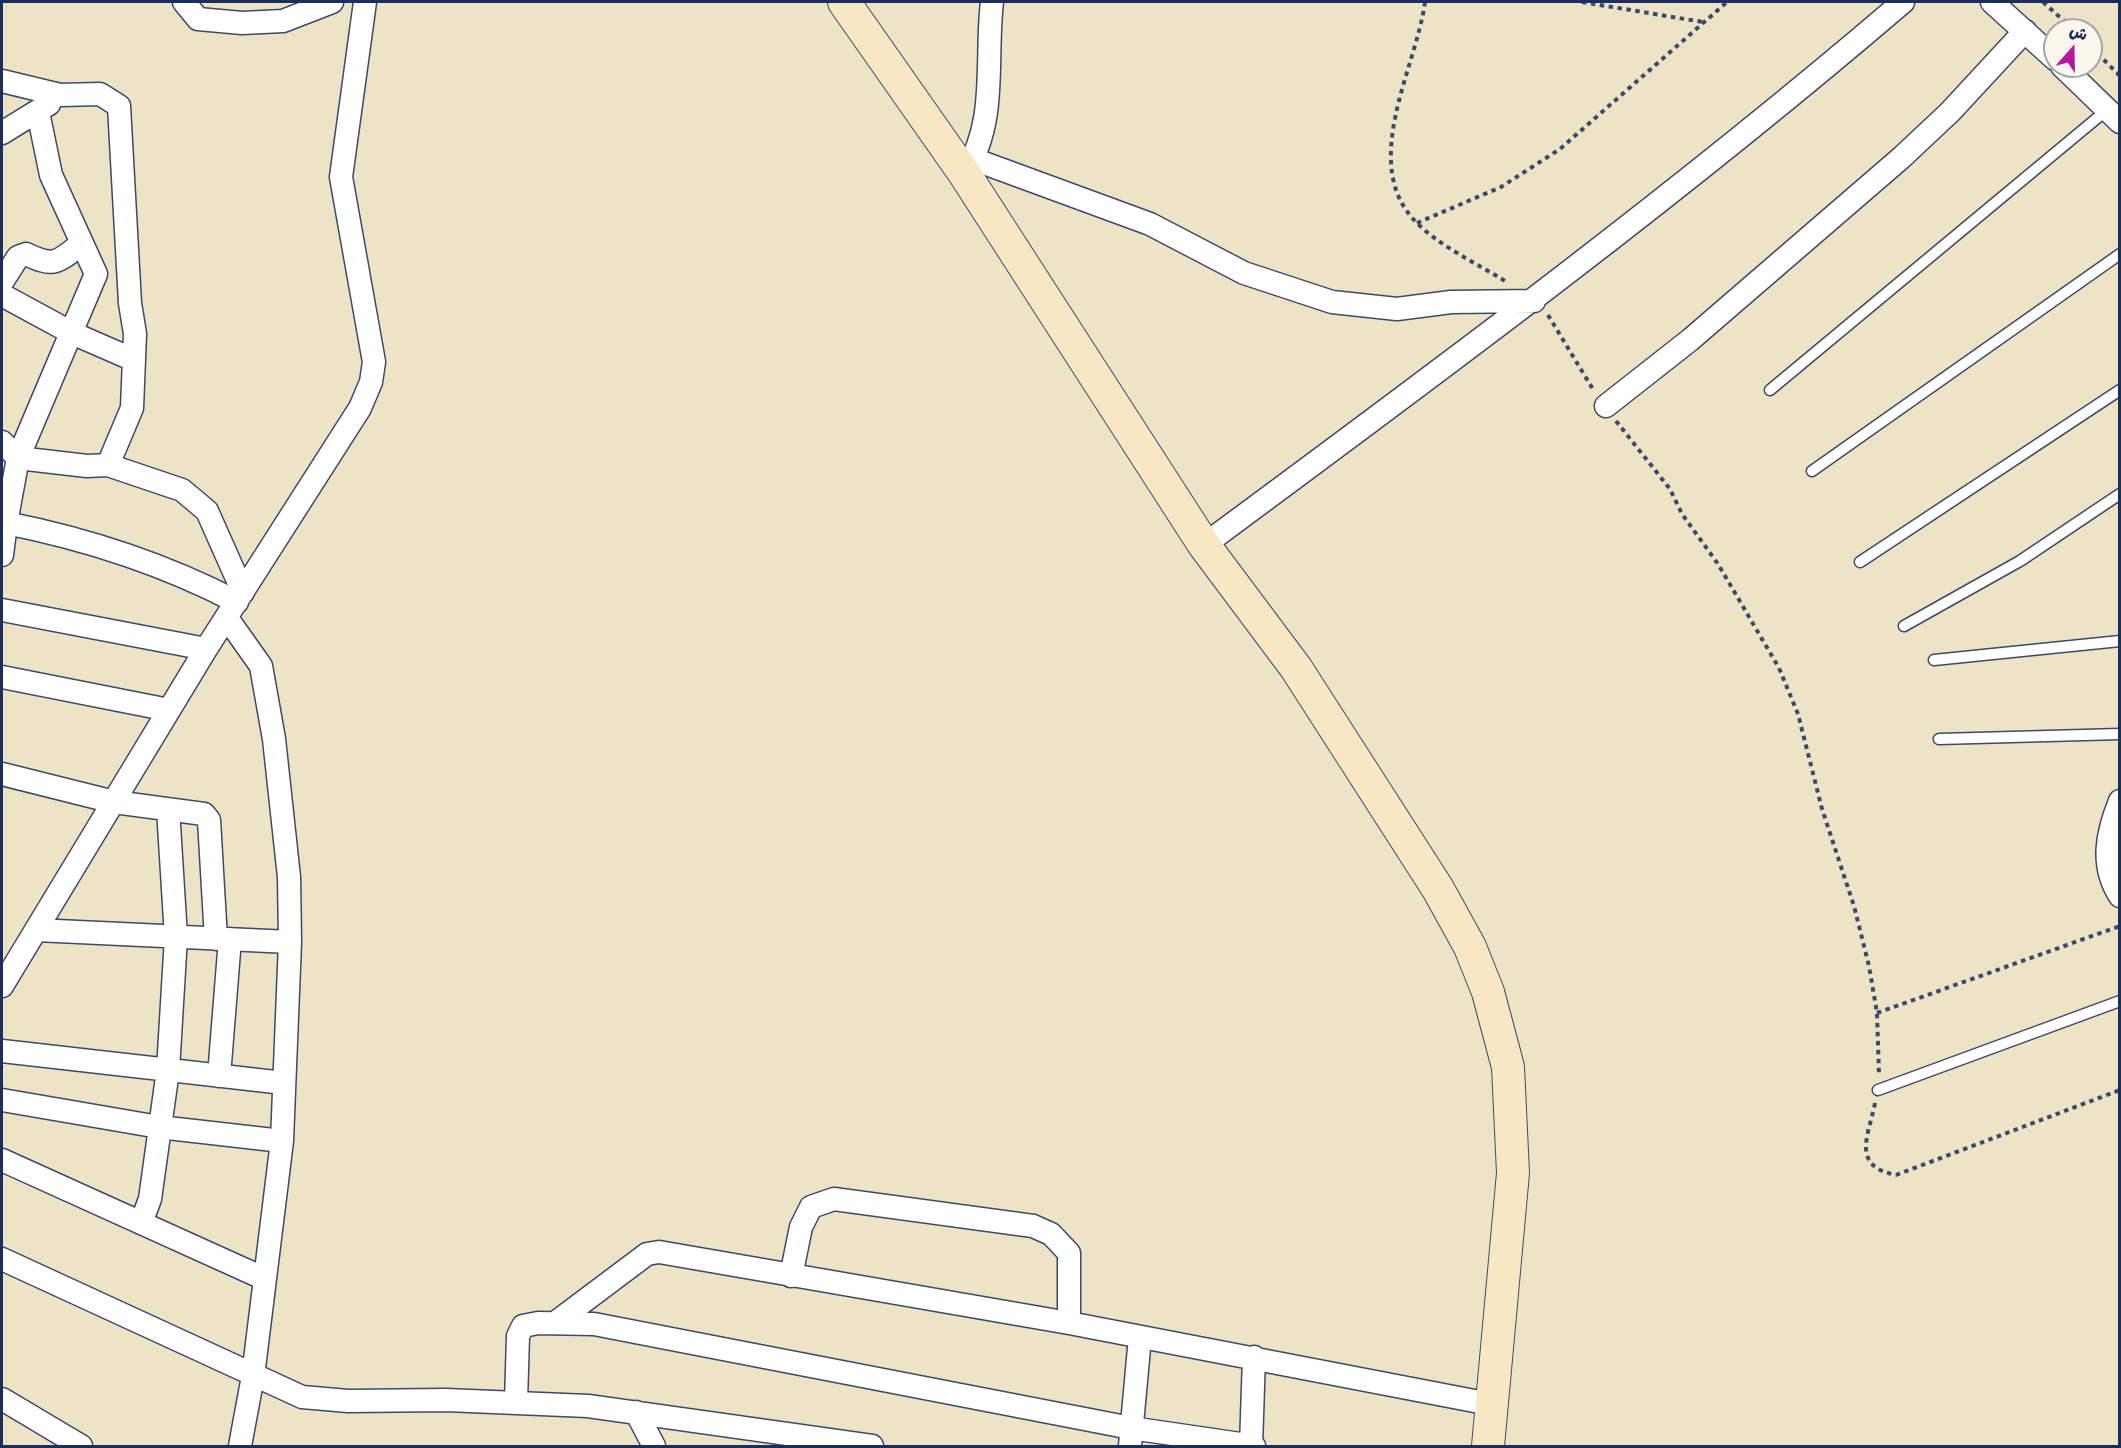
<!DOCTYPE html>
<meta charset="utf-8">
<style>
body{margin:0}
#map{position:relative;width:2121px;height:1448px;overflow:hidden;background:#ede4c6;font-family:Pangolin,"Playpen Sans Arabic",sans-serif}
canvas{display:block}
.frame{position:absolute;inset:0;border:3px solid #1b2f5e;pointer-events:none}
.north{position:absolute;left:2043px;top:18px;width:60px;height:60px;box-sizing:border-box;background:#fbf7ec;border:2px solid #a1a7b3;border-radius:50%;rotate:20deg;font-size:16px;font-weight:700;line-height:24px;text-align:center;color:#1b2f5e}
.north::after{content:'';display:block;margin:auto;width:21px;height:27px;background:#b5179e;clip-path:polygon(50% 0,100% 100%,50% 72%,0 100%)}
</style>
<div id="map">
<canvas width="2121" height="1448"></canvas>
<div class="frame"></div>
<div class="north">ش</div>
</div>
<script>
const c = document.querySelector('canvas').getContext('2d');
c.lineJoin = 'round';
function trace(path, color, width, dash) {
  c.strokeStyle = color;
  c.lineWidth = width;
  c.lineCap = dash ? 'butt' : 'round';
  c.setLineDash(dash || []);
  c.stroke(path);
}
const lane = new Path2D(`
 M 1770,390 L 2108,109
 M 1812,471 L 2120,254
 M 1860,562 L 2120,390
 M 1904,626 L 2020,561 L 2120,494
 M 1934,660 L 2120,641
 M 1939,739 L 2120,734
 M 1878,1090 L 2120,1001`);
const street = new Path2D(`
 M 184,2 L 198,19 L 242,23 L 283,21 L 332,2
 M 1992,2 L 2055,59
 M 2062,66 L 2120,122
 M 2,81 L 60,95 L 100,94 L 119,106 L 130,303 L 135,334 L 132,408 L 108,465
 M 2,133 L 49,104
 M 973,159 L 1150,224 L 1244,273 L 1332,302 L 1397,309 L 1451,302 L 1534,301
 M 965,172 C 998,121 985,59 992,2
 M 2,282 L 18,257 L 26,254 C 55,268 58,262 82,243
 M 2,295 L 72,333 L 134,360
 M 1606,406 L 1690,340 L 1901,158 L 1950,112 L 2025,31
 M 2,442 L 18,458 L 96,274 L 51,175 L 38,112
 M 2,524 L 6,523 L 18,458 L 87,466 L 108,465 L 182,490 L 207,511 L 243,592
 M 1204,545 C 1442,369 1679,194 1903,2
 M 2,555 L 6,523 C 87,539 164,564 237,602
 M 2,610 L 206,649
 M 227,618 L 261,666 L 274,739 L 289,877 L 290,942
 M 2,677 L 169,710
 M 2,774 L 114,802 L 204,814 L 209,820 L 216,939
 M 2120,801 C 2107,833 2100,865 2120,896
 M 36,930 L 290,942 L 282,1141
 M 2,986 L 206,649 L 360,408 L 371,382 L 374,362 L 341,177 L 365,2
 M 2,1051 L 284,1083
 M 219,1076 L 230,939
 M 2,1100 L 159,1127 L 282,1141 L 253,1376 L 240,1446
 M 2,1160 L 263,1278
 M 141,1223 L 150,1199 L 168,1070 L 176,937 L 168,809
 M 2,1259 L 302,1397 L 348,1401 L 446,1400 L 588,1406 L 872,1446
 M 791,1276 L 801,1227 L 811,1207 L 834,1199 L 1033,1226 L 1051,1234 L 1069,1253 L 1069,1323
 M 555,1323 L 647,1254 L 659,1252 L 1069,1323 L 1490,1404
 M 2,1399 L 81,1446
 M 516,1402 L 518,1336 L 523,1326 L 538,1323 L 594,1324 L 1131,1428 L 1254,1446
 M 636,1412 L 654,1446
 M 1130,1446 L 1140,1337
 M 1251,1446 L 1254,1357`);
const secondary = new Path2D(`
 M 844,2 L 964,173 L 1204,545 L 1296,668 L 1438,889 L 1470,947 L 1488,992 L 1508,1067 L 1513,1173 L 1488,1446`);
trace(lane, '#3a4a6e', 13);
trace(street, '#3a4a6e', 25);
trace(secondary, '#3a4a6e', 34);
trace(new Path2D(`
 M 1425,2 C 1416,69 1358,165 1417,223 C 1441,247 1476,263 1505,281
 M 1582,2 L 1703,22
 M 2043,2 L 2074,30
 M 2091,47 L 2120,76
 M 1417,223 L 1501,187 L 1560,149 L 1727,2
 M 1548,315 L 1594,391
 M 1616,421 L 1670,489 L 1682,514 L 1718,564 L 1779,668 L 1798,714 L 1822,809 L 1854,906 L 1869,966 L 1877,1013 L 1879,1075
 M 1877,1013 L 2120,926
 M 1875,1103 C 1869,1135 1850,1166 1896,1175 L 2120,1090`), '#3a4a6e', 4, [4.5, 4.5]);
trace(lane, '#fff', 10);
trace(street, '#fff', 22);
trace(secondary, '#f7e8c3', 32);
</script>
